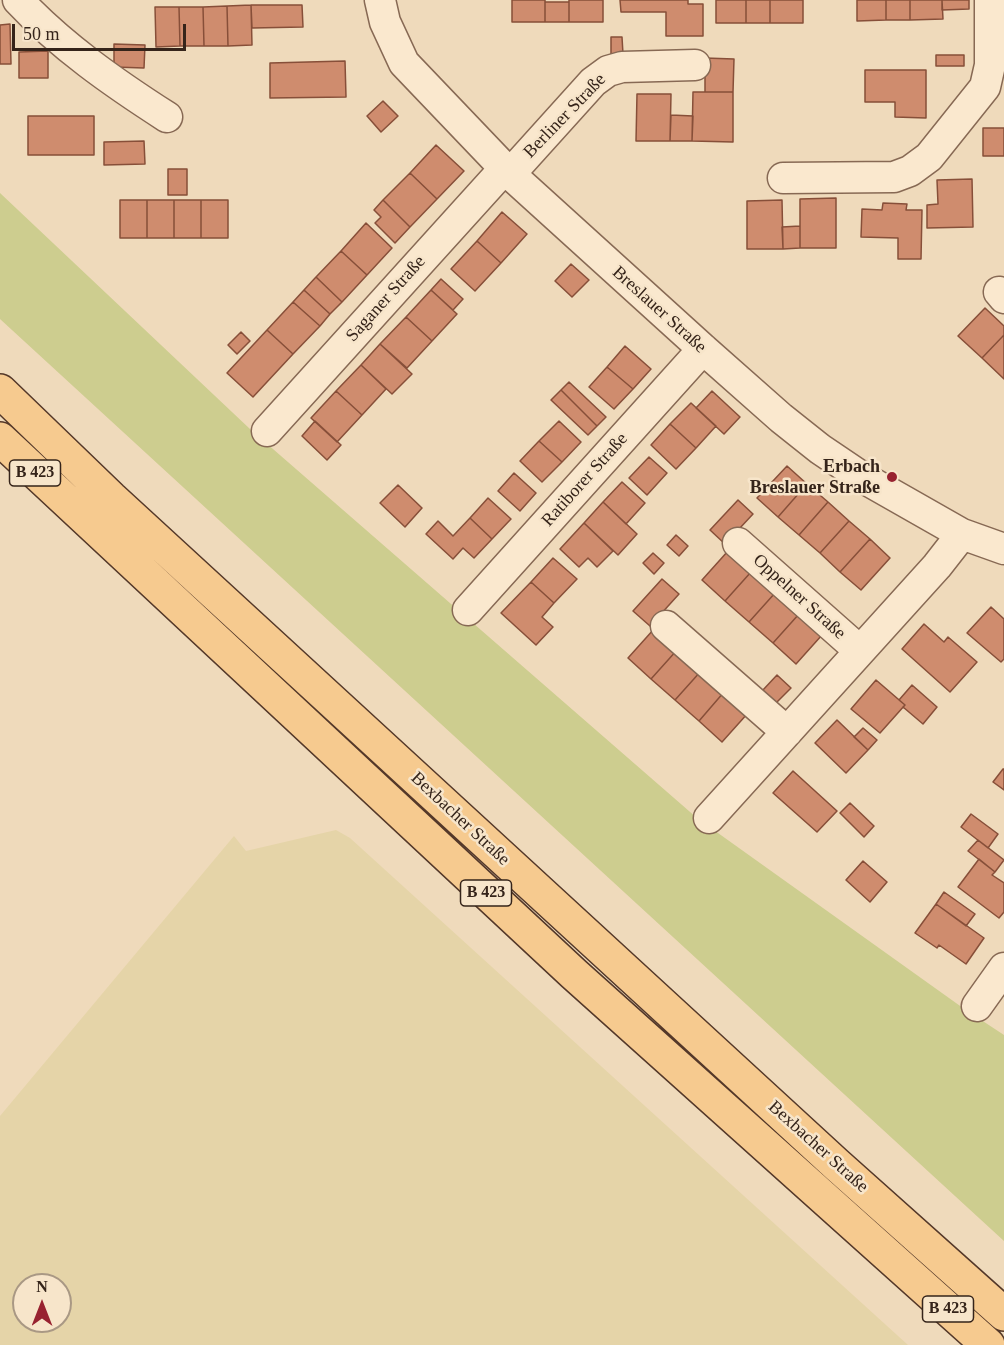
<!DOCTYPE html>
<meta charset="utf-8">
<style>
body{margin:0}
#map{position:relative;width:1004px;height:1345px;overflow:hidden;background:#efdabb;font-family:"Times New Roman",serif}
canvas{display:block}
.north{position:absolute;left:12px;top:1273px;width:60px;height:60px;box-sizing:border-box;background:#f7e5ca;border:2px solid #a99884;border-radius:50%;rotate:0deg;font-size:16px;font-weight:700;line-height:24px;text-align:center;color:#35241a}
.north::after{content:'';display:block;margin:auto;width:21px;height:27px;background:#982230;clip-path:polygon(50% 0,100% 100%,50% 72%,0 100%)}
.scale{position:absolute;left:12px;top:24px;width:174px;height:27px;box-sizing:border-box;border:3px solid #35241a;border-top:0;padding-left:8px;font-size:18px;line-height:21px;white-space:nowrap;color:#35241a;-webkit-text-stroke:4px #f7e5ca;paint-order:stroke}
</style>
<div id="map">
<canvas width="1004" height="1345"></canvas>
<div class="north">N</div>
<div class="scale">50 m</div>
</div>
<script>
const c = document.querySelector('canvas').getContext('2d');
c.lineJoin = 'round';
function fill(path, color) {
  c.fillStyle = color;
  c.fill(path, 'evenodd');
}
function trace(path, color, width, dash) {
  c.strokeStyle = color;
  c.lineWidth = width;
  c.lineCap = dash ? 'butt' : 'round';
  c.setLineDash(dash || []);
  c.stroke(path);
}
function label(font, color, halo, rows, align = 'center') {
  c.font = font + ' "Times New Roman",serif';
  c.lineWidth = 5;
  c.setLineDash([]);
  c.textBaseline = 'middle';
  c.strokeStyle = halo;
  c.fillStyle = color;
  for (const [text, x, y, turn = 0] of rows) {
    c.save();
    c.translate(x, y);
    c.rotate((+turn || 0) * Math.PI / 180);
    c.textAlign = isNaN(turn) ? turn : align;
    if (halo) c.strokeText(text, 0, 0);
    c.fillText(text, 0, 0);
    c.restore();
  }
}
fill(new Path2D(`
 M 336,830 L 350,838 L 908,1345 L 0,1345 L 0,1116 L 234,836 L 246,851 ZM 24,1285 L 60,1285 L 60,1321 L 24,1321 Z`), '#e5d4a8');
fill(new Path2D(`
 M 0,193 L 250,429 L 697,818 L 963,1008 L 1004,1035 L 1004,1241 L 0,319 Z`), '#cdcd8f');
const building = new Path2D(`
 M 512,0 L 545,0 L 545,22 L 512,22 Z
 M 569,0 L 603,0 L 603,22 L 569,22 Z
 M 620,0 L 688,0 L 688,4 L 703,4 L 703,36 L 666,36 L 666,12 L 621,12 Z
 M 716,0 L 746,0 L 746,23 L 716,23 Z
 M 746,0 L 770,0 L 770,23 L 746,23 Z
 M 770,0 L 803,0 L 803,23 L 770,23 Z
 M 857,0 L 886,0 L 886,20 L 857,21 Z
 M 886,0 L 910,0 L 910,20 L 886,20 Z
 M 910,0 L 942,0 L 943,19 L 910,20 Z
 M 942,0 L 969,0 L 969,9 L 942,10 Z
 M 545,2 L 569,2 L 569,22 L 545,22 Z
 M 251,5 L 252,45 L 228,46 L 227,6 Z
 M 251,5 L 302,5 L 303,27 L 252,28 Z
 M 227,6 L 228,46 L 204,46 L 203,7 Z
 M 155,7 L 179,7 L 180,46 L 156,47 Z
 M 179,7 L 203,7 L 204,46 L 180,46 Z
 M 10,24 L 11,64 L 0,64 L 0,25 Z
 M 611,37 L 622,37 L 623,54 L 611,54 Z
 M 114,44 L 145,45 L 144,68 L 114,67 Z
 M 48,51 L 48,78 L 19,78 L 19,52 Z
 M 936,55 L 964,55 L 964,66 L 936,66 Z
 M 705,58 L 734,59 L 733,92 L 705,92 Z
 M 345,61 L 346,97 L 270,98 L 270,63 Z
 M 865,70 L 926,70 L 926,118 L 895,117 L 895,102 L 865,102 Z
 M 693,92 L 733,92 L 733,142 L 692,141 Z
 M 637,94 L 671,94 L 670,141 L 636,141 Z
 M 383,101 L 398,116 L 381,132 L 367,116 Z
 M 671,115 L 693,116 L 692,141 L 670,141 Z
 M 28,116 L 94,116 L 94,155 L 28,155 Z
 M 983,128 L 1004,128 L 1004,156 L 983,156 Z
 M 144,141 L 145,164 L 104,165 L 104,142 Z
 M 436,145 L 464,171 L 437,199 L 410,173 Z
 M 168,169 L 187,169 L 187,195 L 168,195 Z
 M 410,173 L 437,199 L 410,227 L 383,200 Z
 M 972,179 L 973,227 L 927,228 L 927,205 L 938,204 L 937,180 Z
 M 836,198 L 836,248 L 800,248 L 800,199 Z
 M 120,200 L 147,200 L 147,238 L 120,238 Z
 M 147,200 L 174,200 L 174,238 L 147,238 Z
 M 174,200 L 201,200 L 201,238 L 174,238 Z
 M 201,200 L 228,200 L 228,238 L 201,238 Z
 M 383,200 L 410,227 L 395,243 L 375,223 L 381,217 L 374,210 Z
 M 782,200 L 783,249 L 747,249 L 747,201 Z
 M 883,203 L 907,204 L 906,210 L 922,210 L 921,259 L 898,259 L 898,238 L 861,237 L 862,209 L 882,210 Z
 M 502,212 L 527,234 L 501,263 L 477,241 Z
 M 366,223 L 392,248 L 367,275 L 341,251 Z
 M 800,226 L 800,248 L 783,249 L 782,227 Z
 M 477,241 L 501,263 L 475,291 L 451,269 Z
 M 341,251 L 367,275 L 342,302 L 316,277 Z
 M 571,264 L 589,280 L 572,297 L 555,281 Z
 M 316,277 L 342,302 L 330,314 L 304,290 Z
 M 441,279 L 463,299 L 453,310 L 431,290 Z
 M 304,290 L 330,314 L 320,326 L 293,302 Z
 M 431,290 L 457,314 L 432,341 L 406,317 Z
 M 293,302 L 320,326 L 293,354 L 267,330 Z
 M 985,308 L 1004,326 L 1004,335 L 982,358 L 958,336 Z
 M 406,317 L 432,341 L 407,368 L 380,344 Z
 M 267,330 L 293,354 L 253,397 L 227,373 Z
 M 241,332 L 250,341 L 237,354 L 228,345 Z
 M 1004,335 L 1004,379 L 982,358 Z
 M 380,344 L 412,374 L 392,394 L 361,365 Z
 M 625,346 L 651,369 L 633,389 L 607,367 Z
 M 361,365 L 386,389 L 362,415 L 336,391 Z
 M 607,367 L 633,389 L 614,409 L 589,387 Z
 M 569,382 L 606,417 L 597,426 L 561,390 Z
 M 561,390 L 597,426 L 588,435 L 551,400 Z
 M 336,391 L 362,415 L 337,442 L 311,418 Z
 M 712,391 L 740,417 L 724,434 L 696,408 Z
 M 691,403 L 716,426 L 696,448 L 670,424 Z
 M 315,421 L 341,445 L 327,460 L 302,436 Z
 M 559,421 L 581,442 L 562,462 L 539,441 Z
 M 670,424 L 696,448 L 676,469 L 651,445 Z
 M 539,441 L 562,462 L 542,482 L 520,461 Z
 M 649,457 L 667,473 L 647,495 L 629,478 Z
 M 787,466 L 807,484 L 778,517 L 757,498 Z
 M 514,473 L 536,493 L 520,511 L 498,491 Z
 M 622,482 L 645,503 L 626,524 L 603,502 Z
 M 807,484 L 828,502 L 799,535 L 778,517 Z
 M 398,485 L 422,508 L 405,527 L 380,503 Z
 M 488,498 L 511,519 L 492,539 L 470,518 Z
 M 738,500 L 753,514 L 725,544 L 710,530 Z
 M 603,502 L 637,534 L 618,555 L 584,523 Z
 M 828,502 L 849,521 L 820,553 L 799,535 Z
 M 470,518 L 492,539 L 474,558 L 463,548 L 453,559 L 426,534 L 438,521 L 453,536 Z
 M 849,521 L 870,539 L 840,572 L 820,553 Z
 M 584,523 L 613,551 L 597,567 L 588,558 L 579,567 L 560,549 Z
 M 676,535 L 688,546 L 679,556 L 667,545 Z
 M 870,539 L 890,558 L 861,590 L 840,572 Z
 M 728,551 L 751,572 L 725,601 L 702,580 Z
 M 653,553 L 664,563 L 654,574 L 643,563 Z
 M 553,558 L 577,579 L 554,603 L 531,582 Z
 M 751,572 L 775,593 L 749,622 L 725,601 Z
 M 662,579 L 679,594 L 650,626 L 633,611 Z
 M 531,582 L 554,603 L 542,617 L 553,627 L 536,645 L 501,613 Z
 M 775,593 L 799,614 L 773,643 L 749,622 Z
 M 991,607 L 1004,619 L 1004,659 L 1001,662 L 967,633 Z
 M 799,614 L 822,635 L 796,664 L 773,643 Z
 M 924,624 L 944,642 L 948,637 L 977,662 L 950,692 L 902,649 Z
 M 654,629 L 677,650 L 651,679 L 628,658 Z
 M 677,650 L 701,671 L 675,700 L 651,679 Z
 M 701,671 L 724,692 L 699,721 L 675,700 Z
 M 777,675 L 791,688 L 775,704 L 762,691 Z
 M 876,680 L 905,705 L 880,733 L 851,709 Z
 M 912,685 L 937,707 L 923,724 L 903,707 L 905,705 L 899,700 Z
 M 724,692 L 748,713 L 722,742 L 699,721 Z
 M 837,720 L 868,750 L 846,773 L 815,743 Z
 M 863,728 L 877,740 L 868,750 L 854,737 Z
 M 1003,769 L 1004,769 L 1004,790 L 993,782 Z
 M 793,771 L 837,811 L 817,832 L 773,793 Z
 M 850,803 L 874,826 L 864,837 L 840,813 Z
 M 971,814 L 998,834 L 988,848 L 961,827 Z
 M 978,840 L 1004,860 L 995,872 L 968,851 Z
 M 979,859 L 995,872 L 992,875 L 1004,883 L 1004,912 L 999,918 L 958,887 Z
 M 863,861 L 887,882 L 870,902 L 846,880 Z
 M 944,892 L 975,914 L 966,926 L 936,904 Z
 M 936,904 L 984,938 L 966,964 L 939,945 L 937,948 L 915,933 Z`);
fill(building, '#cf8c6e');
trace(building, '#874f39', 1.5);
const minor = new Path2D(`
 M 18,0 C 61,46 114,83 167,117
 M 380,0 L 385,22 L 404,63 L 510,174 L 703,349 L 781,418 L 820,449 L 860,476 L 962,534 L 1004,549
 M 510,174 L 593,82 L 608,71 L 622,67 L 695,65
 M 783,178 L 894,177 L 910,171 L 929,157 L 985,87 L 990,65 L 990,0
 M 999,292 L 1004,298
 M 267,431 L 505,168
 M 738,543 L 860,651
 M 468,610 L 703,349
 M 666,626 L 787,732
 M 709,818 L 937,566 L 962,534
 M 977,1006 L 1004,968`);
const major = new Path2D(`
 M 0,391 L 111,498 L 836,1164 L 1004,1314
 M 0,439 L 574,974 L 988,1345`);
trace(minor, '#876954', 33);
trace(major, '#543829', 36);
trace(minor, '#fae8ce', 30);
trace(major, '#f6ca8f', 33);
for (const [x, y, r, color] of [
 [892,477,6,"#982230"]
]) {
  const dot = new Path2D();
  dot.arc(x, y, r, 0, 2 * Math.PI);
  c.fillStyle = color;
  c.fill(dot);
  trace(dot, '#f7e5ca', 2);
}
for (const [x, y, w] of [
 [35,473,51],
 [486,893,51],
 [948,1309,51]
]) {
  const box = new Path2D();
  box.roundRect(x - w / 2, y - 13, w, 26, 4.5);
  c.fillStyle = '#f7e5ca';
  c.fill(box);
  trace(box, '#35241a', 1.5);
}
label('bold 16px', '#35241a', null, [
 ["B 423",35,473],
 ["B 423",486,893],
 ["B 423",948,1309]
]);
label('18px', '#35241a', '#f7e5ca', [
 ["Berliner Straße",565,116,-46],
 ["Saganer Straße",386,299,-48],
 ["Breslauer Straße",659,310,42],
 ["Ratiborer Straße",585,480,-48],
 ["Oppelner Straße",799,597,42],
 ["Bexbacher Straße",460,819,43],
 ["Bexbacher Straße",818,1147,42]
]);
label('bold 18px', '#35241a', '#f7e5ca', [
 ["Erbach",880,467],
 ["Breslauer Straße",880,488]
], 'right');
</script>
